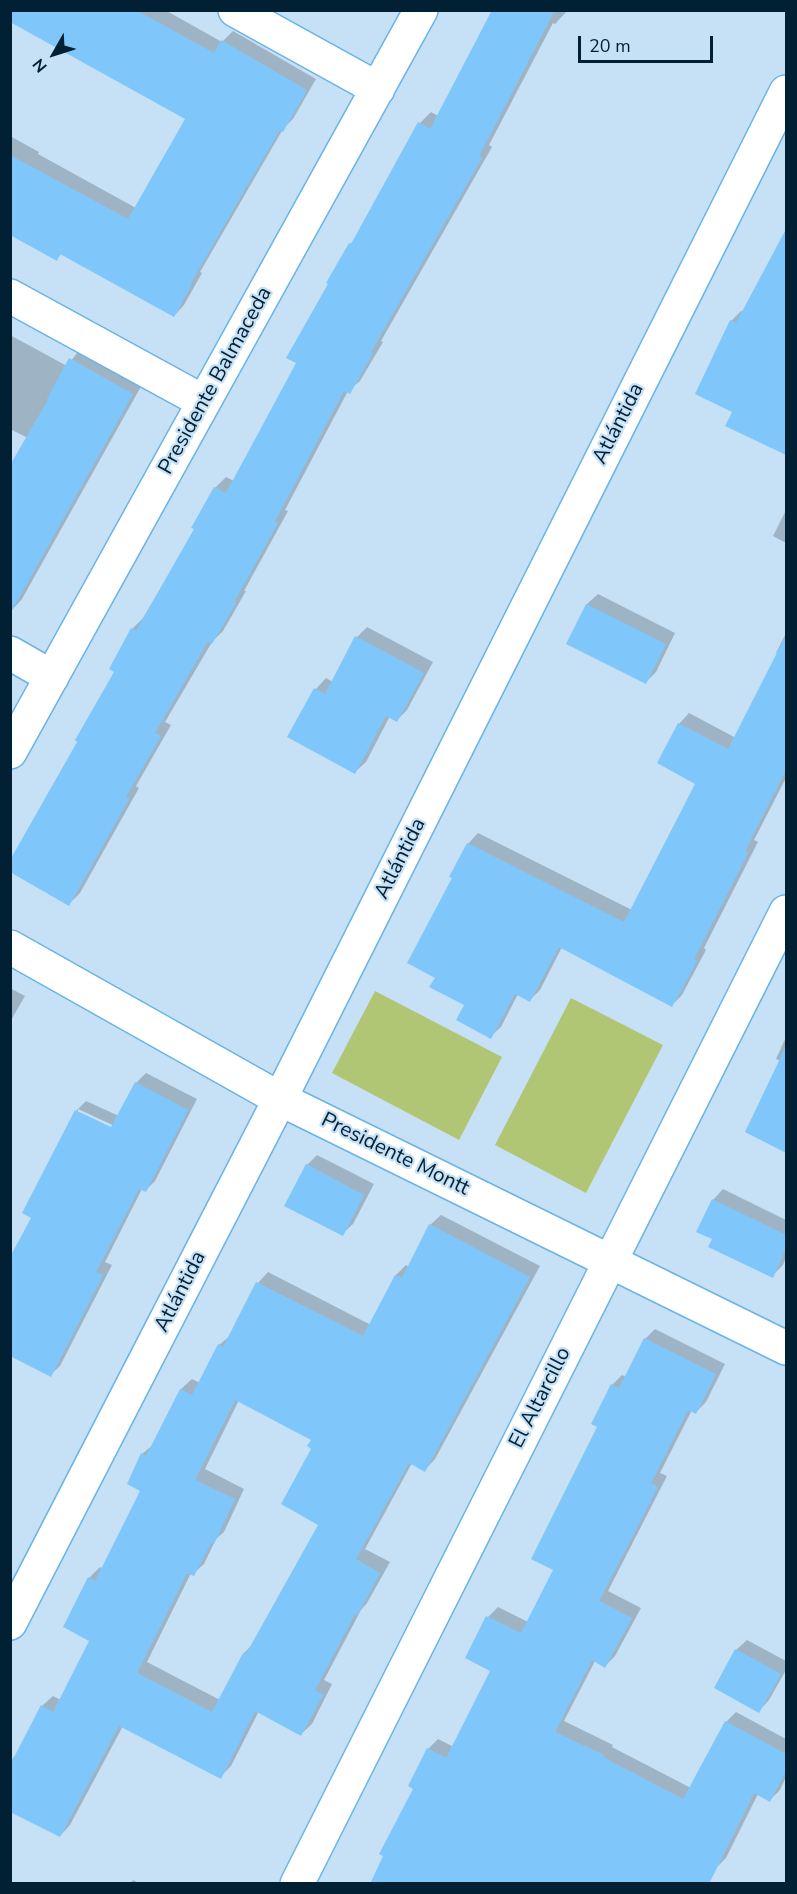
<!DOCTYPE html>
<meta charset="utf-8">
<style>
body{margin:0}
#map{position:relative;width:797px;height:1894px;overflow:hidden;background:#c6e1f6;font-family:"Nunito Sans",sans-serif}
canvas{display:block}
.frame{position:absolute;inset:0;border:12px solid #012033;pointer-events:none}
.north{position:absolute;left:24px;top:24px;width:60px;height:60px;-webkit-text-stroke:4px #c6e1f6;paint-order:stroke;rotate:231deg;font-size:16px;font-weight:700;line-height:24px;text-align:center;color:#012033}
.north::after{content:'';display:block;margin:auto;width:21px;height:27px;background:#012033;clip-path:polygon(50% 0,100% 100%,50% 72%,0 100%)}
.scale{position:absolute;left:578px;top:36px;width:135px;height:27px;box-sizing:border-box;border:3px solid #012033;border-top:0;padding-left:8px;font-size:18px;line-height:21px;white-space:nowrap;color:#012033;-webkit-text-stroke:4px #c6e1f6;paint-order:stroke}
</style>
<div id="map">
<canvas width="797" height="1894"></canvas>
<div class="frame"></div>
<div class="north">N</div>
<div class="scale">20 m</div>
</div>
<script>
const c = document.querySelector('canvas').getContext('2d');
c.lineJoin = 'round';
function fill(path, color) {
  c.fillStyle = color;
  c.fill(path, 'evenodd');
}
function trace(path, color, width, dash) {
  c.strokeStyle = color;
  c.lineWidth = width;
  c.lineCap = dash ? 'butt' : 'round';
  c.setLineDash(dash || []);
  c.stroke(path);
}
function label(font, color, halo, rows, align = 'center') {
  c.font = font + ' "Nunito Sans",sans-serif';
  c.lineWidth = 4.5;
  c.setLineDash([]);
  c.textBaseline = 'middle';
  c.strokeStyle = halo;
  c.fillStyle = color;
  for (const [text, x, y, turn = 0] of rows) {
    c.save();
    c.translate(x, y);
    c.rotate((+turn || 0) * Math.PI / 180);
    c.textAlign = isNaN(turn) ? turn : align;
    if (halo) c.strokeText(text, 0, 0);
    c.fillText(text, 0, 0);
    c.restore();
  }
}
fill(new Path2D(`
 M 375,991 L 502,1057 L 459,1140 L 332,1073 Z
 M 571,998 L 663,1045 L 586,1193 L 495,1145 Z`), '#b1c674');
fill(new Path2D(`
 M 10,10 L 165,10 L 222,42 L 233,31 L 316,79 L 293,119 L 283,129 L 254,179 L 200,272 L 202,273 L 184,305 L 174,316 L 62,253 L 57,259 L 10,232 L 10,136 L 39,152 L 38,154 L 136,208 L 187,118 Z
 M 494,10 L 568,10 L 555,24 L 553,23 L 489,145 L 492,147 L 381,341 L 383,342 L 360,381 L 348,391 L 285,510 L 288,511 L 244,591 L 246,591 L 223,631 L 212,642 L 165,722 L 171,725 L 136,786 L 139,788 L 80,893 L 69,904 L 79,741 L 116,671 L 132,629 L 143,618 L 196,528 L 193,527 L 215,488 L 226,477 L 234,481 L 298,363 L 288,357 L 350,244 L 355,239 L 420,123 L 431,112 L 438,116 Z
 M 786,234 L 786,390 L 768,429 L 734,412 L 731,321 L 741,311 L 744,312 Z
 M 10,335 L 67,366 L 81,348 L 143,383 L 22,599 L 12,610 L 28,438 L 10,429 Z
 M 786,510 L 786,543 L 773,536 Z
 M 598,594 L 675,633 L 656,672 L 646,682 L 568,643 L 587,604 Z
 M 367,627 L 433,662 L 407,710 L 397,720 L 390,716 L 366,762 L 355,772 L 289,737 L 316,689 L 326,678 L 333,682 L 357,637 Z
 M 786,633 L 786,778 L 754,840 L 758,842 L 704,948 L 706,950 L 682,995 L 672,1005 L 562,947 L 540,990 L 529,1001 L 518,994 L 501,1027 L 490,1037 L 467,1005 L 437,977 L 454,878 L 468,844 L 478,833 L 632,910 L 697,783 L 679,724 L 689,713 L 736,738 L 779,654 L 776,653 Z
 M 10,988 L 25,996 L 10,1022 Z
 M 786,1037 L 786,1151 L 747,1132 L 781,1061 L 776,1059 Z
 M 146,1073 L 197,1099 L 155,1181 L 145,1191 L 142,1189 L 105,1262 L 112,1265 L 60,1366 L 50,1375 L 33,1217 L 76,1111 L 86,1101 L 119,1116 L 136,1083 ZM 78,1109 L 119,1128 L 118,1131 L 78,1113 Z
 M 317,1155 L 374,1184 L 353,1224 L 342,1234 L 307,1165 Z
 M 723,1189 L 786,1220 L 786,1257 L 783,1265 L 772,1276 L 714,1238 L 713,1200 Z
 M 441,1215 L 540,1266 L 435,1459 L 425,1470 L 412,1463 L 365,1549 L 390,1562 L 367,1603 L 361,1610 L 324,1680 L 332,1684 L 312,1724 L 301,1734 L 259,1711 L 231,1766 L 220,1777 L 123,1726 L 70,1825 L 60,1836 L 10,1810 L 10,1761 L 20,1751 L 42,1706 L 53,1696 L 61,1700 L 91,1640 L 65,1627 L 89,1578 L 100,1567 L 103,1569 L 142,1490 L 142,1454 L 154,1444 L 181,1389 L 192,1379 L 200,1383 L 219,1345 L 231,1335 L 258,1283 L 268,1272 L 371,1325 L 396,1275 L 406,1265 L 409,1267 L 430,1225 ZM 239,1400 L 313,1439 L 320,1524 L 252,1645 L 244,1653 L 220,1700 L 147,1662 L 191,1573 L 193,1574 L 204,1564 L 216,1539 L 224,1532 L 244,1489 L 205,1469 Z
 M 655,1329 L 725,1364 L 706,1402 L 696,1412 L 692,1410 L 660,1473 L 667,1476 L 608,1591 L 641,1608 L 615,1656 L 605,1666 L 595,1661 L 564,1721 L 613,1745 L 612,1747 L 691,1788 L 726,1722 L 736,1712 L 786,1739 L 786,1777 L 780,1790 L 770,1800 L 758,1794 L 726,1858 L 716,1868 L 415,1788 L 428,1749 L 438,1739 L 454,1747 L 492,1670 L 467,1658 L 488,1617 L 498,1607 L 528,1622 L 555,1570 L 612,1385 L 622,1375 L 626,1377 L 645,1339 Z
 M 747,1640 L 786,1661 L 786,1670 L 769,1700 L 759,1711 L 736,1650 Z
 M 133,1880 L 141,1884 L 130,1884 Z`), '#0003');
fill(new Path2D(`
 M 10,10 L 136,10 L 214,53 L 221,40 L 307,90 L 283,132 L 280,130 L 244,191 L 191,283 L 192,284 L 174,317 L 60,254 L 57,261 L 10,235 L 10,155 L 128,219 L 185,119 L 10,22 Z
 M 492,10 L 555,10 L 479,156 L 482,158 L 371,352 L 373,353 L 350,394 L 344,391 L 275,521 L 278,523 L 234,602 L 236,603 L 212,644 L 208,641 L 155,733 L 161,736 L 126,797 L 129,799 L 69,906 L 10,872 L 10,860 L 77,742 L 75,740 L 114,672 L 109,669 L 131,628 L 136,631 L 194,529 L 191,528 L 214,487 L 226,493 L 296,363 L 286,358 L 328,284 L 326,283 L 349,243 L 351,244 L 418,122 L 430,129 Z
 M 786,229 L 786,455 L 725,426 L 732,412 L 695,394 L 730,320 L 736,323 Z
 M 69,358 L 133,394 L 10,614 L 10,465 L 48,400 L 47,399 Z
 M 586,604 L 666,644 L 646,684 L 566,644 Z
 M 786,635 L 786,770 L 745,851 L 748,853 L 694,959 L 697,961 L 672,1007 L 559,947 L 530,1002 L 515,994 L 491,1039 L 456,1020 L 464,1005 L 429,987 L 435,978 L 407,963 L 452,878 L 449,877 L 467,843 L 624,922 L 695,784 L 657,763 L 678,723 L 728,749 Z
 M 355,636 L 424,673 L 397,722 L 386,716 L 355,774 L 287,737 L 314,688 L 325,694 Z
 M 786,1046 L 786,1153 L 745,1132 Z
 M 135,1082 L 188,1110 L 146,1192 L 139,1189 L 96,1272 L 103,1275 L 51,1377 L 10,1356 L 10,1257 L 31,1218 L 22,1213 L 75,1110 L 111,1127 Z
 M 306,1164 L 364,1195 L 343,1236 L 284,1206 Z
 M 712,1199 L 786,1235 L 786,1248 L 773,1278 L 708,1247 L 712,1239 L 696,1232 Z
 M 429,1224 L 530,1277 L 425,1472 L 409,1463 L 356,1559 L 380,1573 L 357,1616 L 355,1614 L 315,1690 L 323,1695 L 301,1736 L 255,1711 L 221,1779 L 119,1726 L 60,1837 L 10,1812 L 10,1765 L 41,1705 L 53,1712 L 89,1641 L 63,1627 L 88,1577 L 95,1581 L 140,1491 L 127,1484 L 141,1453 L 146,1456 L 180,1389 L 192,1395 L 218,1344 L 223,1347 L 256,1282 L 363,1336 L 395,1275 L 402,1278 ZM 235,1400 L 311,1440 L 307,1446 L 311,1449 L 281,1504 L 318,1525 L 246,1654 L 243,1653 L 212,1712 L 137,1673 L 187,1573 L 194,1576 L 211,1543 L 214,1544 L 235,1499 L 195,1480 Z
 M 644,1338 L 716,1374 L 696,1414 L 688,1410 L 651,1483 L 658,1487 L 599,1601 L 632,1618 L 605,1668 L 592,1660 L 555,1732 L 604,1755 L 603,1757 L 683,1799 L 725,1721 L 786,1754 L 786,1771 L 770,1802 L 754,1793 L 709,1884 L 370,1884 L 383,1856 L 379,1854 L 413,1789 L 408,1786 L 427,1748 L 446,1758 L 490,1671 L 465,1658 L 486,1616 L 521,1633 L 553,1570 L 531,1559 L 597,1427 L 591,1424 L 611,1384 L 619,1388 Z
 M 735,1649 L 781,1674 L 759,1713 L 714,1688 Z`), '#7fc7fa');
const street = new Path2D(`
 M 235,10 L 378,89
 M 10,296 L 204,402
 M 10,653 L 52,677
 M 10,752 L 421,10
 M 10,947 L 280,1099 L 786,1348
 M 10,1623 L 280,1099 L 786,92
 M 297,1884 L 786,912`);
trace(street, '#6bb3e6', 36);
trace(street, '#fff', 33);
label('21px', '#012033', '#c6e1f6', [
 ["Presidente Balmaceda",216,381,-61],
 ["Atlántida",619,424,-63],
 ["Atlántida",401,859,-63],
 ["Presidente Montt",395,1155,26],
 ["Atlántida",181,1292,-63],
 ["El Altarcillo",541,1398,-63]
]);
</script>
